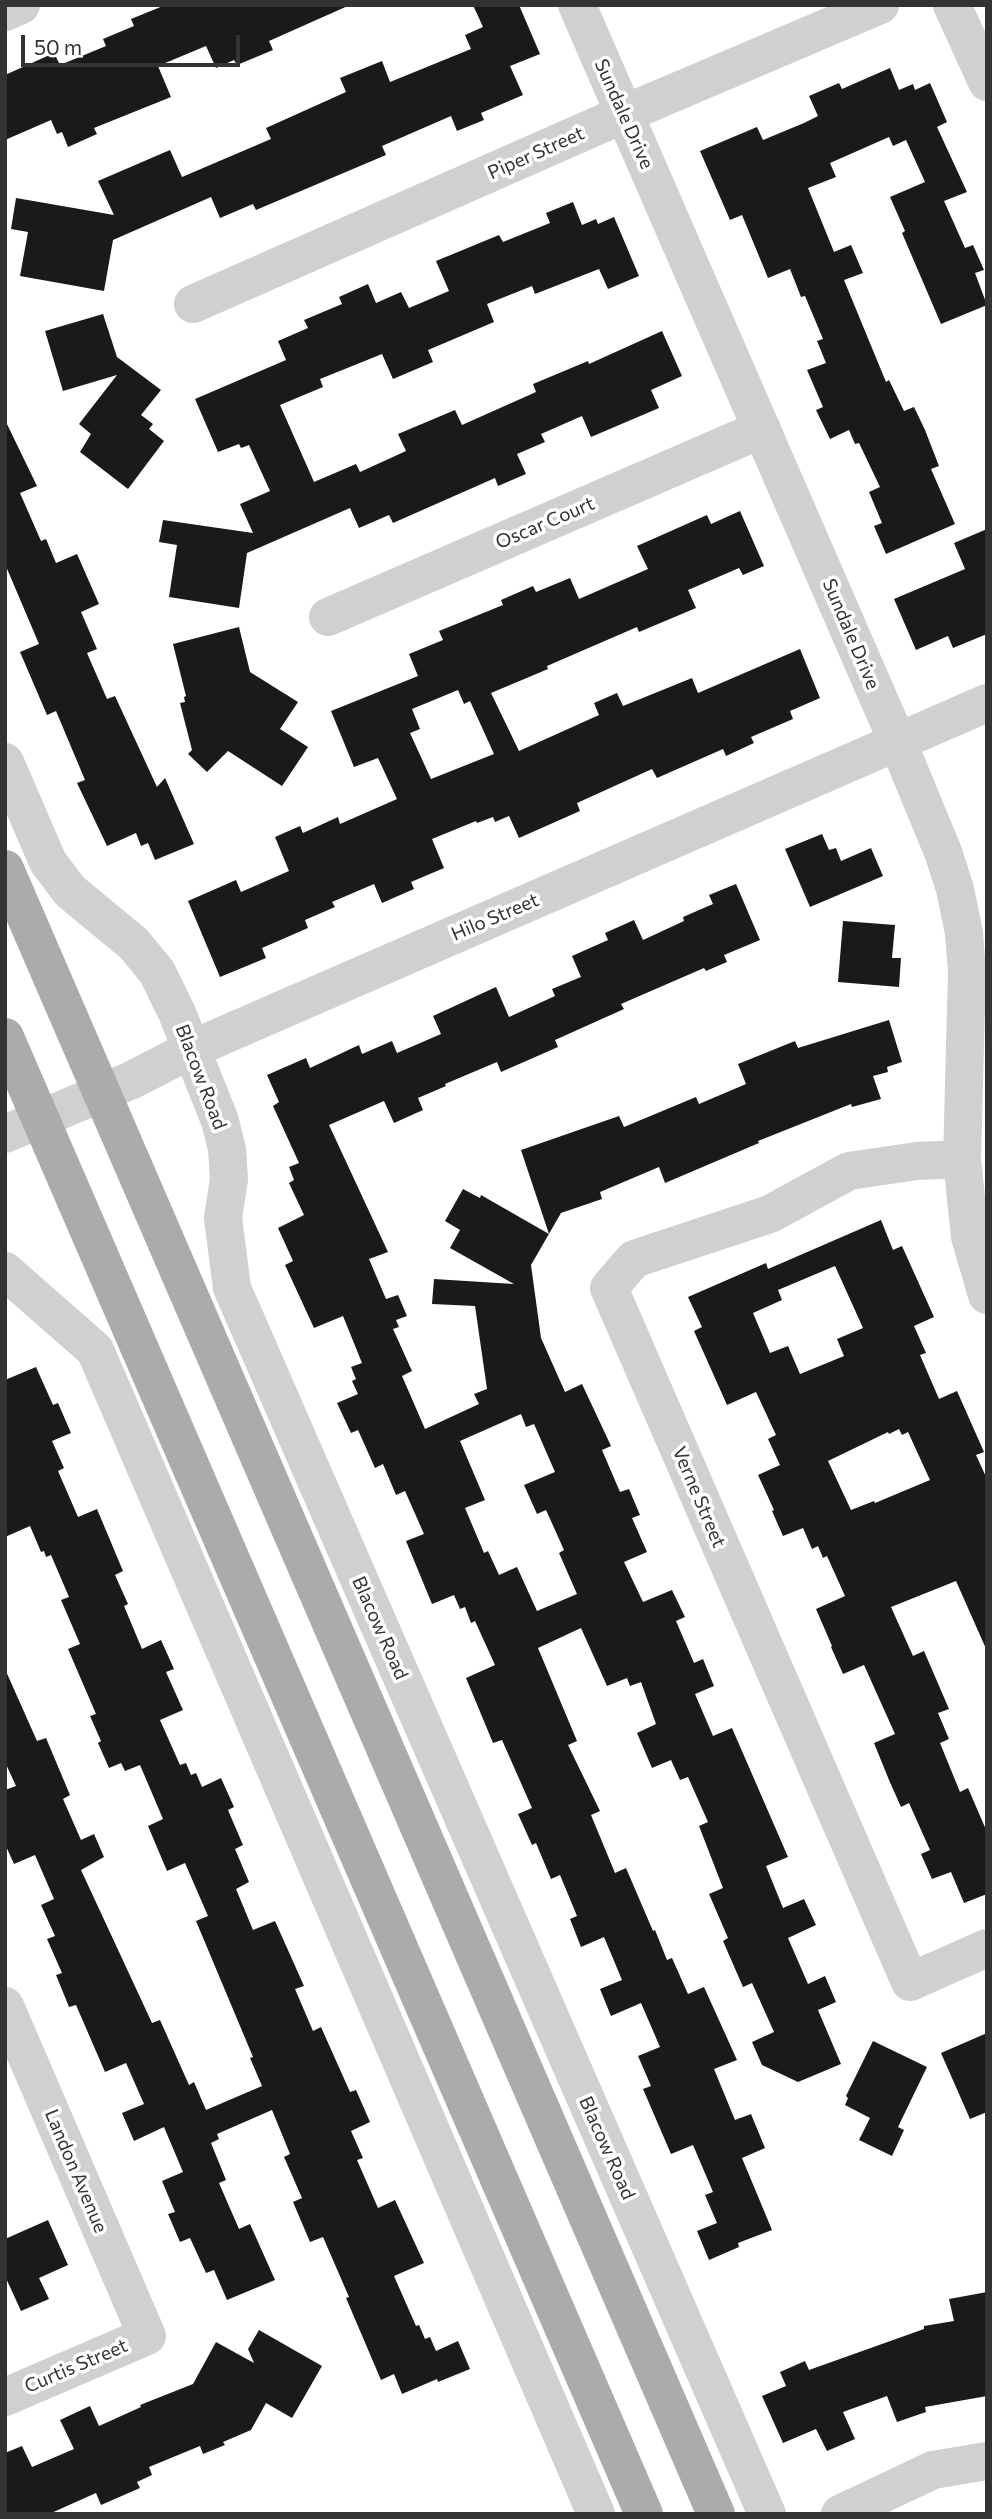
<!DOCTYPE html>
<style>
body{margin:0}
#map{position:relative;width:992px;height:2519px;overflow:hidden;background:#fff;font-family:Commissioner,sans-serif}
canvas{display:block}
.frame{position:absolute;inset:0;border:7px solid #333;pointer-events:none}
.scale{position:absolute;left:21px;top:35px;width:219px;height:32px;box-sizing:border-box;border:4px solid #333;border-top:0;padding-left:9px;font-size:21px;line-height:24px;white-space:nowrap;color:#333;-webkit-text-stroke:5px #fff;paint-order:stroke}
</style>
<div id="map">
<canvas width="992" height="2519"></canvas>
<div class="frame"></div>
<div class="scale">50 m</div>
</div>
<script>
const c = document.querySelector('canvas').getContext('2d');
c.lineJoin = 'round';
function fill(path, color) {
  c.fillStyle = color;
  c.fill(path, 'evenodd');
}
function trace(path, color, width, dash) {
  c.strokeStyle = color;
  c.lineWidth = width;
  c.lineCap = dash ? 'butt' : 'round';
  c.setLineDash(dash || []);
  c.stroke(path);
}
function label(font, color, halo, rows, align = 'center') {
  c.font = font + ' Commissioner,sans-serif';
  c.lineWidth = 7;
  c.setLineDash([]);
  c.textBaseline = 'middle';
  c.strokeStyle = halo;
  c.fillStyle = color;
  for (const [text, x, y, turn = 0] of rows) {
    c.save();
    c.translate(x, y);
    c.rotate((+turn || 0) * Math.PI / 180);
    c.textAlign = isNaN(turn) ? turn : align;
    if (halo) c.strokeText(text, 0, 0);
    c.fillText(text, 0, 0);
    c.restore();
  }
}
fill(new Path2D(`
 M 350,5 L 269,41 L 273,50 L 237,65 L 234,60 L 216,68 L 206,46 L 158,66 L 171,97 L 94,128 L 97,134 L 68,147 L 62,132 L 57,134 L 51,120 L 5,140 L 5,75 L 54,53 L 60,65 L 106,46 L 103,39 L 134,26 L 131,19 L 163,6 Z
 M 473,5 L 519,5 L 540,54 L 510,66 L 523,95 L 481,113 L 484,120 L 457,131 L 451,116 L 382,146 L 386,155 L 256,210 L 253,204 L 220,218 L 211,197 L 113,240 L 104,291 L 20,276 L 28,232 L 11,229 L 16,198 L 114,215 L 98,181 L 170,150 L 182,177 L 271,139 L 266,128 L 346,92 L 340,78 L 382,61 L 390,82 L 471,49 L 465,35 L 483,27 Z
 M 890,68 L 899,90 L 913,84 L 915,90 L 930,83 L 947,122 L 937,127 L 967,192 L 944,201 L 965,248 L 973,245 L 984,270 L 975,273 L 987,305 L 941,324 L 902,233 L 905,231 L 890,197 L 925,182 L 906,140 L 893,146 L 889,137 L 830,163 L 836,177 L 808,188 L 834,252 L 851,245 L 863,273 L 844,280 L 886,382 L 889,380 L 904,411 L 914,407 L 925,430 L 939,466 L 931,469 L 955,524 L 886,554 L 874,526 L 882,523 L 869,492 L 880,487 L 859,443 L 855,444 L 849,430 L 830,439 L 816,410 L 823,407 L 807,370 L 826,363 L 817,341 L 823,339 L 805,296 L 801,297 L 790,269 L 768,278 L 742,215 L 730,220 L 700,151 L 757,127 L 763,140 L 804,123 L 818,116 L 809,96 L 839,83 L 842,89 Z
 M 573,202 L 582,225 L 596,219 L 598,224 L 614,217 L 639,276 L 608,289 L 599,269 L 535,294 L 532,286 L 487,304 L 494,322 L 428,350 L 433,362 L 393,379 L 382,354 L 320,379 L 323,387 L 280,405 L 314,482 L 356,464 L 360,472 L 406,451 L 398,434 L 455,410 L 462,425 L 536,392 L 533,384 L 588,361 L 589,364 L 662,331 L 682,376 L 651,390 L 659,408 L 591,437 L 582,416 L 541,434 L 545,442 L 517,454 L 526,474 L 498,486 L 495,478 L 393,523 L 389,515 L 359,528 L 350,508 L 247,553 L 239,608 L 169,597 L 177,545 L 159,542 L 163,520 L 253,533 L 240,504 L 270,491 L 249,445 L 241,448 L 239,444 L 218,452 L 195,399 L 286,360 L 278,341 L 308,328 L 304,320 L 342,304 L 339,297 L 368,284 L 376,303 L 401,292 L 409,308 L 449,291 L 436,261 L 499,235 L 503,242 L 550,223 L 546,213 Z
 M 103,314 L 117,357 L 161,390 L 141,415 L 153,424 L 149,429 L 164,441 L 128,489 L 80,452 L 91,434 L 79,424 L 117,375 L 63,391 L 45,331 Z
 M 5,420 L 37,486 L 20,493 L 41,541 L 46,539 L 56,563 L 77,554 L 99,604 L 81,612 L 97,649 L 87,653 L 107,699 L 115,696 L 157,787 L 165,778 L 194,844 L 155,860 L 148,843 L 141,846 L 136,833 L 107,846 L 77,783 L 85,780 L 56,711 L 47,715 L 20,652 L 39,644 L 5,564 Z
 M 740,511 L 764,566 L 743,575 L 739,568 L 688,590 L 696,608 L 639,632 L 637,627 L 547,666 L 548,669 L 491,693 L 519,751 L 599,715 L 594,703 L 617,693 L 623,706 L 692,678 L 698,693 L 800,649 L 820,698 L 790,711 L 793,719 L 751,737 L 754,743 L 726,756 L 723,749 L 657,778 L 652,769 L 577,803 L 580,811 L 519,838 L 509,816 L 495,822 L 493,817 L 477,823 L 476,821 L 432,839 L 444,868 L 411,882 L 414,889 L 382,903 L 374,884 L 332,902 L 335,907 L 305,920 L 308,928 L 262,948 L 266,958 L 220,977 L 188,901 L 236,880 L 241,892 L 289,871 L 275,837 L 300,826 L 303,833 L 338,817 L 340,824 L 397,799 L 378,758 L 354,767 L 331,711 L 418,676 L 409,654 L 443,640 L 439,631 L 503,605 L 501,600 L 533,586 L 536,592 L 570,578 L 579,599 L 648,569 L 637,546 L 707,515 L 711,524 ZM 458,690 L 464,704 L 470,701 L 494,754 L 431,779 L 410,733 L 420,729 L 412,709 Z
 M 987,529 L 987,634 L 953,648 L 948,636 L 916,650 L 894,599 L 965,569 L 954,543 Z
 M 239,627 L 250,672 L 298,702 L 280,729 L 308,747 L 282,786 L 228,751 L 207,772 L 188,754 L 192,750 L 180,703 L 185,702 L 184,697 L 186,696 L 173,644 Z
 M 822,834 L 829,850 L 836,848 L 841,861 L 871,848 L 883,876 L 810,907 L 785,849 Z
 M 736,884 L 760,940 L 724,955 L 727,962 L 706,971 L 704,968 L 621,1004 L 624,1009 L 555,1040 L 558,1047 L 501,1072 L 497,1062 L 445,1084 L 446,1086 L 418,1098 L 423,1110 L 394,1123 L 384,1101 L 329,1125 L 388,1252 L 369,1259 L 386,1299 L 398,1295 L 407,1316 L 396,1320 L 399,1327 L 393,1329 L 412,1371 L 402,1376 L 425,1429 L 479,1404 L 474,1394 L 487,1389 L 475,1306 L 432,1304 L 434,1279 L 514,1284 L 450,1248 L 460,1230 L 445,1221 L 463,1189 L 480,1198 L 481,1195 L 549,1234 L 521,1150 L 619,1116 L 624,1127 L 696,1097 L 699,1104 L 746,1084 L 738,1064 L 795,1041 L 798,1048 L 889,1020 L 902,1062 L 887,1067 L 888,1072 L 873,1076 L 881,1099 L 852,1107 L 851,1104 L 758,1141 L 759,1143 L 665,1183 L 659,1167 L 600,1192 L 602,1199 L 561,1213 L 531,1265 L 541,1338 L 565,1392 L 582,1384 L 611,1446 L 602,1450 L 620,1492 L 629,1489 L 640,1515 L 632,1518 L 647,1552 L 624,1562 L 643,1602 L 672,1590 L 685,1617 L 676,1621 L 694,1663 L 703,1659 L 714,1686 L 695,1694 L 713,1736 L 732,1728 L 788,1857 L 766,1866 L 783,1908 L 804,1899 L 816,1925 L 788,1938 L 808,1984 L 825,1976 L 836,2002 L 818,2010 L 841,2064 L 798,2082 L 762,2065 L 752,2042 L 774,2032 L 752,1983 L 743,1987 L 723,1941 L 728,1938 L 709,1894 L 723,1888 L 699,1826 L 708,1822 L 688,1777 L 680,1780 L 671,1760 L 652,1768 L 637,1733 L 656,1724 L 641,1682 L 630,1686 L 627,1678 L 607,1686 L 581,1628 L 538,1648 L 577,1741 L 568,1745 L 600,1811 L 591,1815 L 615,1873 L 626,1868 L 653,1931 L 655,1930 L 667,1960 L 672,1958 L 688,1994 L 704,1987 L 737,2060 L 714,2069 L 735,2120 L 751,2114 L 765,2148 L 742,2158 L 772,2230 L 738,2243 L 739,2247 L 709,2260 L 697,2231 L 717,2223 L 705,2195 L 713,2192 L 693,2145 L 671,2154 L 643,2089 L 651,2086 L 638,2056 L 660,2047 L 641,2003 L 611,2016 L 600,1989 L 622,1980 L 604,1937 L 581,1947 L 570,1919 L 577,1916 L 560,1875 L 551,1879 L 536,1843 L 532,1845 L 518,1814 L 532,1808 L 502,1740 L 493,1743 L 466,1678 L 495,1665 L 475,1621 L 471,1623 L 465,1607 L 460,1609 L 454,1595 L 432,1604 L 406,1541 L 424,1534 L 405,1491 L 396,1495 L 383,1464 L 375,1468 L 358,1430 L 351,1433 L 337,1403 L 358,1394 L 352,1381 L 356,1379 L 351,1367 L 362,1363 L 343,1316 L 314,1328 L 285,1265 L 293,1261 L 278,1228 L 304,1215 L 289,1183 L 294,1180 L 289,1167 L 299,1163 L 273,1106 L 279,1102 L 267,1075 L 306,1058 L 310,1068 L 359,1045 L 362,1054 L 392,1041 L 397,1053 L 441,1034 L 433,1016 L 496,987 L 509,1017 L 555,996 L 552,989 L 581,977 L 572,956 L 608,940 L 605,933 L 634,920 L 643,940 L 684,921 L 683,917 L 713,904 L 709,895 ZM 521,1414 L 526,1427 L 534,1424 L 555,1472 L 524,1485 L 537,1514 L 546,1510 L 564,1550 L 559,1553 L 577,1594 L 537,1611 L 517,1567 L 499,1575 L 488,1551 L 484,1553 L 465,1508 L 485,1500 L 460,1441 Z
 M 843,921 L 895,925 L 892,958 L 901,958 L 899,987 L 838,982 Z
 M 881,1220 L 893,1250 L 902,1246 L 934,1317 L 914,1326 L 926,1353 L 920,1355 L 939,1399 L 957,1391 L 984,1452 L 976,1455 L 987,1479 L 987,1651 L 956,1581 L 891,1607 L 913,1656 L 924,1651 L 949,1709 L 938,1713 L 949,1739 L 940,1743 L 960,1792 L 968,1788 L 987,1832 L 987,1894 L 964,1903 L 951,1872 L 932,1879 L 921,1854 L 930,1850 L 909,1803 L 901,1807 L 889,1780 L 874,1743 L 895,1734 L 864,1665 L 843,1674 L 831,1647 L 832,1646 L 816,1609 L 845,1596 L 827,1556 L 823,1558 L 818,1546 L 812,1549 L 803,1528 L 783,1536 L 772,1511 L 774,1510 L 758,1475 L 780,1465 L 768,1439 L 776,1435 L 756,1392 L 727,1405 L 694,1331 L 702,1327 L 688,1297 L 766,1263 L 768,1269 ZM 835,1266 L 863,1328 L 837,1339 L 844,1356 L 800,1374 L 788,1346 L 770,1353 L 753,1313 L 782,1300 L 778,1290 ZM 899,1429 L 902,1435 L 908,1432 L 930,1480 L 875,1503 L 874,1501 L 851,1510 L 828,1461 L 888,1432 L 889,1434 Z
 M 36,1367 L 53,1405 L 58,1403 L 71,1433 L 52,1441 L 64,1468 L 58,1471 L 78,1517 L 97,1509 L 123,1571 L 115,1575 L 128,1604 L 124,1606 L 142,1649 L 161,1640 L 174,1669 L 166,1672 L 183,1710 L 160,1720 L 180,1765 L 186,1763 L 191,1775 L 196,1773 L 202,1787 L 221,1778 L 234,1807 L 228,1810 L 243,1845 L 235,1849 L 249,1882 L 236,1889 L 253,1930 L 275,1921 L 304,1986 L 295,1989 L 313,2031 L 321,2027 L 350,2092 L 356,2090 L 370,2122 L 351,2131 L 363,2158 L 357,2160 L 378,2208 L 395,2200 L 424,2263 L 394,2276 L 416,2326 L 419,2325 L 425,2339 L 430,2337 L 436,2351 L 458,2341 L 470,2369 L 438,2382 L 437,2379 L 402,2394 L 394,2374 L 381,2380 L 346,2298 L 349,2297 L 323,2237 L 310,2242 L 293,2202 L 302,2198 L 284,2157 L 290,2154 L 272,2110 L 217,2134 L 219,2139 L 211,2143 L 226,2180 L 219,2183 L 239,2229 L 250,2224 L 275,2280 L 227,2300 L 214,2270 L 206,2273 L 190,2238 L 180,2242 L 168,2214 L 175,2212 L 162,2181 L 183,2172 L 164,2127 L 134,2141 L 122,2113 L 144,2104 L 126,2063 L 105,2072 L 76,2005 L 69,2007 L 56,1975 L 62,1973 L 47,1939 L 55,1936 L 41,1905 L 54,1899 L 35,1855 L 14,1864 L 5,1844 L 5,1790 L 16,1786 L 5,1762 L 5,1669 L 37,1741 L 46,1738 L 70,1795 L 63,1799 L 81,1840 L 94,1834 L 104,1857 L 81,1870 L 152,2023 L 160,2020 L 189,2085 L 194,2082 L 206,2110 L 262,2086 L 250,2058 L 253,2057 L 196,1921 L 208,1916 L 185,1863 L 167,1871 L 148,1826 L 163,1819 L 140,1765 L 125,1771 L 121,1763 L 109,1768 L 98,1743 L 101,1741 L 90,1716 L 96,1714 L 68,1649 L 80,1644 L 61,1600 L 69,1597 L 51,1555 L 46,1557 L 44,1551 L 41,1552 L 30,1526 L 5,1537 L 5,1380 Z
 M 987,2033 L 987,2112 L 970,2119 L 941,2053 Z
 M 873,2041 L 927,2067 L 898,2127 L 904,2130 L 892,2156 L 859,2140 L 870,2118 L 845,2105 L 848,2098 L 846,2096 Z
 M 48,2220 L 68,2265 L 39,2278 L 49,2299 L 21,2311 L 5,2276 L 5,2239 Z
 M 987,2292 L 987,2396 L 925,2407 L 926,2412 L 897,2422 L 887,2396 L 843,2412 L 855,2439 L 827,2451 L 816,2429 L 783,2443 L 762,2396 L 786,2386 L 780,2372 L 805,2361 L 809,2370 L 924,2329 L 924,2326 L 954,2321 L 949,2299 Z
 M 259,2330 L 322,2366 L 292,2418 L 266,2403 L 251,2430 L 223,2442 L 225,2445 L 203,2454 L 200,2446 L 149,2467 L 152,2475 L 137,2482 L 140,2488 L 101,2505 L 96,2493 L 49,2514 L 5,2514 L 5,2453 L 22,2446 L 32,2467 L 74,2449 L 60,2420 L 90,2406 L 99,2426 L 141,2407 L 140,2405 L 193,2384 L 216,2342 L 254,2363 L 248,2349 Z`), '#1a1a1a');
trace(new Path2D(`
 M 577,5 L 898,743 L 943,852 L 955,889 L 964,933 L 967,971 L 962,1159 L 970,1237 L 987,1295
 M 952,5 L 987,82
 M 5,12 L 21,5
 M 193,304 L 624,114 L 880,5
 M 328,617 L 762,429
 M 5,762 L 48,862 L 70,891 L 134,944 L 157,972 L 177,1013 L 220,1121 L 227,1149 L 229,1179 L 223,1218 L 232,1288 L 767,2514
 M 5,1134 L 132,1080 L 192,1049 L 987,703
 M 962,1159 L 917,1161 L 849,1171 L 770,1214 L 634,1259 L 609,1288 L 910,1982 L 987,1948
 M 5,1271 L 95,1350 L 596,2514
 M 5,2006 L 147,2336 L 5,2397
 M 840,2514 L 933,2470 L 987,2461`), '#d0d0d0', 38);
trace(new Path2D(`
 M 5,869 L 716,2514
 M 5,1037 L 644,2514`), '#ababab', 38);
label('19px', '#333', '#fff', [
 ["Sundale Drive",624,114,66],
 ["Piper Street",536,153,-24],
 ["Oscar Court",545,523,-23],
 ["Sundale Drive",851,634,67],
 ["Hilo Street",495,917,-23],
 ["Blacow Road",201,1077,69],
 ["Verne Street",699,1497,67],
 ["Blacow Road",380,1628,66],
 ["Blacow Road",607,2148,66],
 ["Landon Avenue",76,2171,67],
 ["Curtis Street",76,2366,-23]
]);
</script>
